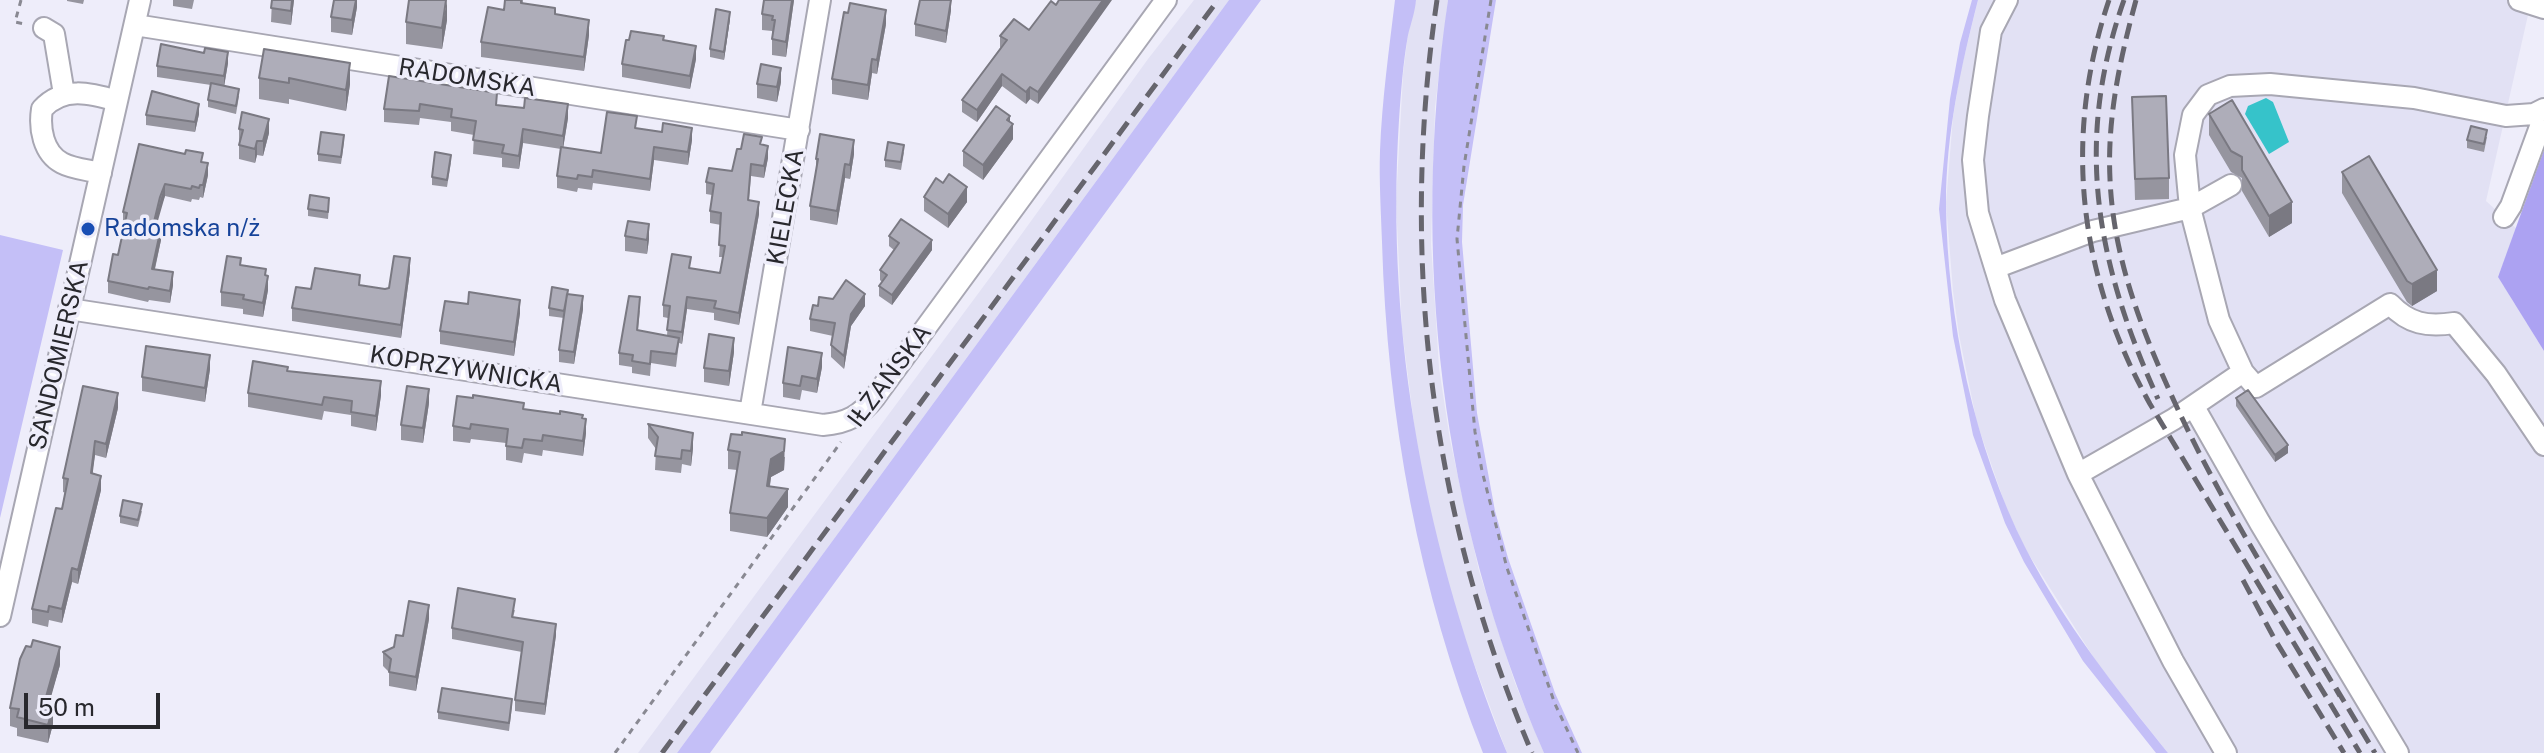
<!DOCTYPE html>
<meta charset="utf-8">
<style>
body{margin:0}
#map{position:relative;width:2544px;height:753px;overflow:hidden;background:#eeedfa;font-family:"Public Sans",sans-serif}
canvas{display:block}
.scale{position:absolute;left:24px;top:693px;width:136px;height:36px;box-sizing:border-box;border:4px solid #28282d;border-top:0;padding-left:10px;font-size:24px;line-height:28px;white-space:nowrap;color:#28282d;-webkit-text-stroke:6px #eeedfa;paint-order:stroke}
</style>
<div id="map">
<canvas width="2544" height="753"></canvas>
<div class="scale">50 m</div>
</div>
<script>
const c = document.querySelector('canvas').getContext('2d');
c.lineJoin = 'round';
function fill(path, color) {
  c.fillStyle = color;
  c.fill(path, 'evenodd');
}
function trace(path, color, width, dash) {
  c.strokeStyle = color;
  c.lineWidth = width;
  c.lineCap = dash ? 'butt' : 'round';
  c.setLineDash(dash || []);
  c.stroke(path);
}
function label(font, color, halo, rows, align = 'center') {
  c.font = font + ' "Public Sans",sans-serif';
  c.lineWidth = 7;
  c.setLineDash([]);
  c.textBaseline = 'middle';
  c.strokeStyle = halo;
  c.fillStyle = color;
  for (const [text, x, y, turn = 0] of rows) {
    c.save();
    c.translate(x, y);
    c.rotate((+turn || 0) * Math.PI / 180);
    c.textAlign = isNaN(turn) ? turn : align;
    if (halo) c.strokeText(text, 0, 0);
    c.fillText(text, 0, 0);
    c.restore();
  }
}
fill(new Path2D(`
 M 1194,0 L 1229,0 L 677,753 L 638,753 L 1000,264 L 1148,59 Z
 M 1416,0 L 1448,0 L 1435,107 L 1431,244 L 1439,368 L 1450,440 L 1479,571 L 1515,683 L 1544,753 L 1507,753 L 1458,620 L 1436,538 L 1418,455 L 1402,329 L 1396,202 L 1403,75 L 1408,33 Z
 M 1978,0 L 2535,0 L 2528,15 L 2486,201 L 2517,229 L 2498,277 L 2544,351 L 2544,753 L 2168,753 L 2099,666 L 2026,550 L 2007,510 L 1977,423 L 1959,335 L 1953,291 L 1946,203 L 1953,117 L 1960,74 Z`), '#e2e1f4');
fill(new Path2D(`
 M 1229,0 L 1261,0 L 710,753 L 677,753 Z
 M 1395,0 L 1416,0 C 1415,12 1411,23 1408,35 C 1403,63 1401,92 1399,120 C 1385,337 1426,551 1507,753 L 1483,753 C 1419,591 1387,417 1382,242 C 1381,212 1379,181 1380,151 C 1382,100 1389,50 1395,0 Z
 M 1448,0 L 1496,0 L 1463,205 L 1462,242 L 1477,413 L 1495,511 L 1508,558 L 1555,693 L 1582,753 L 1544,753 C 1441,514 1410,257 1448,0 Z
 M 1972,0 L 1978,0 C 1961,67 1946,134 1946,203 C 1947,318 1974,447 2026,549 C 2064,623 2116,688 2168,753 L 2156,753 L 2083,661 L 2024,562 L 2005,523 L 1973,435 L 1953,336 L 1939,209 L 1950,99 L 1960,43 Z
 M 0,235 L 63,250 L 0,518 Z`), '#c4bff7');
fill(new Path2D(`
 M 2544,150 L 2544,351 L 2498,277 Z`), '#aca2f2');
fill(new Path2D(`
 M 2266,98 L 2273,102 L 2289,142 L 2269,154 L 2245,114 L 2248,106 Z`), '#36c3ca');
const minor = new Path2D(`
 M 2007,0 L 1991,31 L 1978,116 L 1973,160 L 1978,213 L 2005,300 L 2078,474 L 2173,661 L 2226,753
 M 2519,0 L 2544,8
 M 135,25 L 799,130
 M 44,28 L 54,34 L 64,94
 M 101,173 C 89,170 73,169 62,163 C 43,153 39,128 42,109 C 63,86 90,93 117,101
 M 2231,185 L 2190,208 L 2185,155 L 2193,115 L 2208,95 L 2230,86 L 2270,84 L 2414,98 L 2506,116 L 2534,114 L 2544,109
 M 2504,217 L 2511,206 L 2544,116
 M 1995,268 L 2093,231 L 2190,208 L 2219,320 L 2243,372 L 2174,419 L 2078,474
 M 69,309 L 823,425 C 847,423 860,416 875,397 L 1166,0
 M 2243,372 L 2256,387 L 2390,304 C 2409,324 2427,327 2454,323 L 2496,374 L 2544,445
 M 2194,407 L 2260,523 L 2398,753
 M 750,413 L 820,0
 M 0,616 L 140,0`);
trace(minor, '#a8a7b3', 24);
trace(new Path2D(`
 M 21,0 L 15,22 L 25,24
 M 1491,0 L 1464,166 L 1457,239 L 1475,432 L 1482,471 L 1507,568 L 1555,704 L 1578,753
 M 615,753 L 841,442`), '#898992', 3, [6, 6]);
trace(minor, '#fff', 20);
trace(new Path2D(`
 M 1437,0 C 1399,257 1430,514 1532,753
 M 2109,0 C 2062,139 2079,277 2150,404 L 2360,753
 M 2124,0 C 2073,144 2097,264 2158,399
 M 2136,0 C 2120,59 2107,118 2110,179 C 2113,251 2137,318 2166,383 C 2214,493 2279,592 2340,696
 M 2243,580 L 2274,638 L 2344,753
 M 2336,688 L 2375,753
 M 662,753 L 1218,0`), '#66656d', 5, [16, 8]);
fill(new Path2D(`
 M 67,0 L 84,0 L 83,4 L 67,1 Z
 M 173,0 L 194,0 L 192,9 L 173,6 Z
 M 272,0 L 294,0 L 291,25 L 271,22 Z
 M 357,0 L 357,7 L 352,35 L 331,32 L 331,17 Z
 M 505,0 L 523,0 L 523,3 L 555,14 L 589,35 L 584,71 L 481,57 L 481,42 L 504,10 Z
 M 794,0 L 786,57 L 772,55 L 772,31 L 762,30 L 762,14 Z
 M 1051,1 L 1038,104 L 1030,99 L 1026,104 L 1002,86 L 977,122 L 962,112 L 962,100 L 1000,48 L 1000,36 L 1029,30 Z
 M 951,10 L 946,43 L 915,36 L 915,24 Z
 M 730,19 L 724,60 L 710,57 L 710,49 Z
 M 447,20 L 442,49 L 406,44 L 406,22 Z
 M 886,24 L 877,74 L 872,73 L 868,100 L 832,94 L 832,79 Z
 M 664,40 L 696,59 L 690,89 L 622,77 L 622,64 Z
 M 264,49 L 350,84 L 346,111 L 289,99 L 289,104 L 259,99 L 259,78 Z
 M 204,53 L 228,63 L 224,86 L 239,96 L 236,114 L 208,107 L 208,100 L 211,85 L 157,77 L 157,66 Z
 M 389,76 L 497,105 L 568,118 L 563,148 L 601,153 L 637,128 L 692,140 L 688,165 L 654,160 L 650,191 L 593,183 L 592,190 L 578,188 L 577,192 L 557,188 L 557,176 L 561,149 L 523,143 L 519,169 L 502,167 L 502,158 L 473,154 L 474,135 L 451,131 L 451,122 L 420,118 L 419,125 L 384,122 L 384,109 Z
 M 781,82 L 777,102 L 757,98 L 757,84 Z
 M 2132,97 L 2169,178 L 2169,199 L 2135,200 Z
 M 199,114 L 195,132 L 146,125 L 146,115 Z
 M 2209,114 L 2292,223 L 2269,237 L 2242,191 L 2242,178 L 2231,172 L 2209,135 Z
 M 1010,122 L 1013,139 L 983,180 L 963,166 L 963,151 Z
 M 239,129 L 269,133 L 263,156 L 257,155 L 255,163 L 239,159 Z
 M 2487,137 L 2484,152 L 2467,148 L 2467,140 Z
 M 344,142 L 341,164 L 318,161 L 318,154 Z
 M 762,144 L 768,158 L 764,178 L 751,176 L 749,200 L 759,214 L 739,325 L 714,320 L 714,313 L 687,309 L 682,344 L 679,343 L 676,367 L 651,363 L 650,376 L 632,373 L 632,367 L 619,365 L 619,353 L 640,309 L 638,330 L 667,336 L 668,318 L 663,317 L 663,305 L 691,268 L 720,273 L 723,257 L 719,257 L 721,225 L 710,223 L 710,211 L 712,195 L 706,194 L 706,182 L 732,171 L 741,149 Z
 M 904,152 L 901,170 L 885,167 L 885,160 Z
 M 185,154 L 203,162 L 208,175 L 203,198 L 200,197 L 199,200 L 192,199 L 191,202 L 165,196 L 160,209 L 156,227 L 161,240 L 155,269 L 173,285 L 170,303 L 149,300 L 148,302 L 108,293 L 108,281 L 118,255 L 124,225 L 123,224 L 123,212 Z
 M 854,154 L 850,179 L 845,178 L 837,225 L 810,220 L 810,206 L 816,171 L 816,159 Z
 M 451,162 L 447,187 L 432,185 L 432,177 Z
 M 2342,172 L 2437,291 L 2412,306 L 2407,302 L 2342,193 Z
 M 924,197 L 967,202 L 948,228 L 924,211 Z
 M 329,205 L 328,219 L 308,216 L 308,209 Z
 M 625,236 L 649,239 L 647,254 L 625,251 Z
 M 889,236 L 932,250 L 892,305 L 879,296 L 879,286 L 882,282 L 880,280 L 880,270 L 894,250 L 889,246 Z
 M 241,266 L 266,275 L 268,290 L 263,317 L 243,314 L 243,309 L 221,306 L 221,292 Z
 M 410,271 L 401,338 L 292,321 L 292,308 L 311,289 L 360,286 L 385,289 L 389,288 Z
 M 568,294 L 583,309 L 574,364 L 559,362 L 559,350 L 564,318 L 549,316 L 549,308 Z
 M 468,304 L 520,313 L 514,356 L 440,344 L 440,331 Z
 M 818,306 L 865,306 L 851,326 L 844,369 L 831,357 L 831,345 L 833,336 L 810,331 L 810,319 Z
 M 734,352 L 729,386 L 704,382 L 704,368 Z
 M 822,367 L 817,393 L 802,390 L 800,400 L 783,397 L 783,383 Z
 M 210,369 L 205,402 L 142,391 L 142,377 Z
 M 288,371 L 381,395 L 376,431 L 351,426 L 351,415 L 324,411 L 322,420 L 248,407 L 248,393 Z
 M 2236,398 L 2288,453 L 2275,462 L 2236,406 Z
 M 429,403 L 423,443 L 401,440 L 401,425 Z
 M 118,408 L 106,458 L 95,455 L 92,473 L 101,490 L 78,584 L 72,582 L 62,623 L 49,620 L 48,627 L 32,623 L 32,609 L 62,509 L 66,493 L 63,492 L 63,478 Z
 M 524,409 L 583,418 L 586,433 L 583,456 L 543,450 L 542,456 L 524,453 L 522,463 L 506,460 L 506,443 L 471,439 L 470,443 L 453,441 L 453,426 Z
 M 648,424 L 693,448 L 691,466 L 682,464 L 681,473 L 655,470 L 656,449 L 648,438 Z
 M 728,450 L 785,457 L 784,470 L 771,477 L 770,486 L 788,507 L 767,537 L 730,531 L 730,513 L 737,470 L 728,469 Z
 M 142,511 L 138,527 L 120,523 L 120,516 Z
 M 515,610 L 513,617 L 556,635 L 545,715 L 515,711 L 515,700 L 522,652 L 452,639 L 452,628 Z
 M 429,619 L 416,691 L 389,686 L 389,672 L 383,666 L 383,652 L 394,647 L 403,636 Z
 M 60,665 L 48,705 L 53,724 L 48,743 L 17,736 L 17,728 L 10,726 L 10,708 Z
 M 512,706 L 509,731 L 438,719 L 438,712 Z`), '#96959f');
fill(new Path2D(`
 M 292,0 L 294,0 L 291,25 L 291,11 Z
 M 356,0 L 357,0 L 357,7 L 352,35 L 352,20 Z
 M 447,0 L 447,20 L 442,49 L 442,28 Z
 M 792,0 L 794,0 L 786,57 L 786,42 Z
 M 951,0 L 951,10 L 946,43 L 946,31 Z
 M 1103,0 L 1112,0 L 1038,104 L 1038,92 Z
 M 886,10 L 886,24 L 877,74 L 877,60 Z
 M 730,12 L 730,19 L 724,60 L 724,52 Z
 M 589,20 L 589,35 L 584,71 L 584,57 Z
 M 696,46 L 696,59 L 690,89 L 690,76 Z
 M 228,52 L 228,63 L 224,87 L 224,76 Z
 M 872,59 L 872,73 L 868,100 L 868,85 Z
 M 350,63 L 350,84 L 346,111 L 346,90 Z
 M 781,68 L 781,82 L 777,102 L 777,87 Z
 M 1002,74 L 1002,86 L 977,122 L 977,110 Z
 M 1030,87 L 1030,99 L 1026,104 L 1026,92 Z
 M 199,104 L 199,114 L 195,132 L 195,122 Z
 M 568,104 L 568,118 L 563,149 L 563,136 Z
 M 1010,116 L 1010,128 L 1013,124 L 1013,139 L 983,180 L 983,165 Z
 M 269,119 L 269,133 L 263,156 L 263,141 Z
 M 692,128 L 692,140 L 688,165 L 688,152 Z
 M 523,129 L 523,143 L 519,169 L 519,156 Z
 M 854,140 L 854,154 L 850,179 L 850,165 Z
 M 257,141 L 257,155 L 255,163 L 255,149 Z
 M 768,146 L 768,158 L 764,178 L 764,166 Z
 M 654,147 L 654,160 L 650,191 L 650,179 Z
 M 208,163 L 208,175 L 203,198 L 203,185 Z
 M 845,164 L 845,178 L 837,225 L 837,211 Z
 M 165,184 L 165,196 L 153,238 L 153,226 Z
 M 967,187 L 967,202 L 948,228 L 948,214 Z
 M 759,202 L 759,214 L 739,325 L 739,313 Z
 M 2292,202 L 2292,223 L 2269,237 L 2269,216 Z
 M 649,224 L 649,239 L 647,254 L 647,240 Z
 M 161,228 L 161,240 L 152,281 L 152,269 Z
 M 932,240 L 932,250 L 892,305 L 892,295 Z
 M 410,258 L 410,271 L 401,338 L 401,325 Z
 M 2437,270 L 2437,291 L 2412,306 L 2412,284 Z
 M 173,272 L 173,285 L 170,303 L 170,291 Z
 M 268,276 L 268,290 L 263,317 L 263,303 Z
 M 865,294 L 865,306 L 851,326 L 844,369 L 844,356 L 851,314 Z
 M 583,296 L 583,309 L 574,364 L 574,352 Z
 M 687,297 L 687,309 L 682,344 L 682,332 Z
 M 520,300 L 520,313 L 514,356 L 514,342 Z
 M 734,338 L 734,352 L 729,386 L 729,371 Z
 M 822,353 L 822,367 L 817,393 L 817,379 Z
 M 210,355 L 210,369 L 205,402 L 205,388 Z
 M 381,381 L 381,395 L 376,431 L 376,416 Z
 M 429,389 L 429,403 L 423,443 L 423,428 Z
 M 118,393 L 118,408 L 106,458 L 106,444 Z
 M 586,419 L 586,433 L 583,456 L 583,441 Z
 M 693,433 L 693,448 L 691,466 L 691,451 Z
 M 785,439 L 784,470 L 771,477 L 767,504 L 767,486 L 771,459 Z
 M 95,441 L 95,455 L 91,487 L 91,473 Z
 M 2288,445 L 2288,453 L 2275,462 L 2275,455 Z
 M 101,476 L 101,490 L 78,584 L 78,570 Z
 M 788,489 L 788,507 L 767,537 L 767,518 Z
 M 72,568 L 72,582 L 62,623 L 62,609 Z
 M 429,605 L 429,619 L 416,691 L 416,677 Z
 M 556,624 L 556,635 L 545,715 L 545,704 Z
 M 60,647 L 60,665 L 44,722 L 44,704 Z
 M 53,706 L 53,724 L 48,743 L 48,725 Z`), '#7a7982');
const building = new Path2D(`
 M 272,0 L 292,0 L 291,11 L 271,8 Z
 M 334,0 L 356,0 L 352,20 L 331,17 Z
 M 409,0 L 446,0 L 442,28 L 406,22 Z
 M 505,0 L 521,0 L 521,3 L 555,8 L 555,14 L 589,20 L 584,57 L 481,42 L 488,7 L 504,10 Z
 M 764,0 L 792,0 L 786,42 L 772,39 L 775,20 L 772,20 L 773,16 L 762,14 Z
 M 920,0 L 951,0 L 946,31 L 915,24 Z
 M 1059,0 L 1103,0 L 1038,92 L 1030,87 L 1026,92 L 1002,74 L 977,110 L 962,100 L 1007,40 L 1000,36 L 1014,19 L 1029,30 L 1051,1 L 1056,5 Z
 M 850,3 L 886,10 L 877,60 L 872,59 L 868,85 L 832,79 L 844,12 L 848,13 Z
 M 716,9 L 730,12 L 724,52 L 710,49 Z
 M 631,31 L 664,36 L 663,40 L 696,46 L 690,76 L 622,64 L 626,40 L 629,40 Z
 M 161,44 L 204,53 L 205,48 L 228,52 L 224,76 L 157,66 Z
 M 264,49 L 350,63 L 346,90 L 289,78 L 289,83 L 259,78 Z
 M 761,64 L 781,68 L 777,87 L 757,84 Z
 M 389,76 L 497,93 L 496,105 L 524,108 L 525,98 L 568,104 L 563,136 L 523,129 L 519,156 L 502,153 L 504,145 L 473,140 L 476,121 L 451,117 L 452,109 L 420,104 L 419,111 L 384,109 Z
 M 211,83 L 239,89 L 236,106 L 208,100 Z
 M 152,91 L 199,104 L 195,122 L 146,115 Z
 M 2166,96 L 2169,178 L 2135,179 L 2132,97 Z
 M 2232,100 L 2292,202 L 2269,216 L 2242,170 L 2242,157 L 2231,151 L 2209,114 Z
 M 996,106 L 1010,116 L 1007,120 L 1013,124 L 983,165 L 963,151 Z
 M 242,112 L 269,119 L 263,141 L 257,141 L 255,149 L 239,145 L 243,130 L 239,129 Z
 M 607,112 L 637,116 L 635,128 L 662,132 L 663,123 L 692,128 L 688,152 L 654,147 L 650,179 L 593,170 L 592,177 L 578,175 L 577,179 L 557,176 L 561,147 L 601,153 Z
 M 2471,126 L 2487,130 L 2484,144 L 2467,140 Z
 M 321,132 L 344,135 L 341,157 L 318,154 Z
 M 744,134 L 762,137 L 760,144 L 768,146 L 764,166 L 751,164 L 748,200 L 759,202 L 739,313 L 714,308 L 716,301 L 687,297 L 682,332 L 667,330 L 670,306 L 663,305 L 672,254 L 691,257 L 689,268 L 720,273 L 725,246 L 719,245 L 721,213 L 710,211 L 714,184 L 706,182 L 709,168 L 732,171 L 737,149 L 741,149 Z
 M 820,134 L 854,140 L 850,165 L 845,164 L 837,211 L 810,206 L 818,159 L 816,159 Z
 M 888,142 L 904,145 L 901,162 L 885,160 Z
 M 139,144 L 185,154 L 186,150 L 203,153 L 201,162 L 208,163 L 203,185 L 200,185 L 199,188 L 192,186 L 191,189 L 165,184 L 160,197 L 153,226 L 161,228 L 152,269 L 173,272 L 170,291 L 149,287 L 148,289 L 108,281 L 113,254 L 118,255 L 127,213 L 123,212 Z
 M 435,152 L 451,155 L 447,180 L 432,177 Z
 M 2369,156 L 2437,270 L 2412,284 L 2407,281 L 2342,172 Z
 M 949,174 L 967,187 L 948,214 L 924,197 L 936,178 L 943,183 Z
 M 310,195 L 329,198 L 328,212 L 308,209 Z
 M 901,219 L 932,240 L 892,295 L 879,286 L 887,275 L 880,270 L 899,243 L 889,236 Z
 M 628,221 L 649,224 L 647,240 L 625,236 Z
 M 227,256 L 241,258 L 240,265 L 266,269 L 265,275 L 268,276 L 263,303 L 243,299 L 244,295 L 221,292 Z
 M 394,256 L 410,258 L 401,325 L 292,308 L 296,287 L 311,289 L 315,268 L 360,275 L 359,285 L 385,289 L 389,288 Z
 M 846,280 L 865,294 L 851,314 L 844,356 L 831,345 L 835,323 L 810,319 L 813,305 L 818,306 L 819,297 L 833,299 Z
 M 552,287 L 568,290 L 564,311 L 549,308 Z
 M 469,292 L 520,300 L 514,342 L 440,331 L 445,301 L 468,304 Z
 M 567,294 L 583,296 L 574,352 L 559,350 Z
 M 629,296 L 640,297 L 637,330 L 679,338 L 676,354 L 651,351 L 650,364 L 632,361 L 633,355 L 619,353 Z
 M 709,334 L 734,338 L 729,371 L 704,368 Z
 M 146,346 L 210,355 L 205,388 L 142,377 Z
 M 788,347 L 822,353 L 817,379 L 802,376 L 800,386 L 783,383 Z
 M 253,361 L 288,367 L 287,371 L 381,381 L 376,416 L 351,412 L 352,401 L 324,397 L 322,405 L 248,393 Z
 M 83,386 L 118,393 L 106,444 L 95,441 L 91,473 L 101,476 L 78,570 L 72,568 L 62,609 L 49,606 L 48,612 L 32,609 L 56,508 L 62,509 L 68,479 L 63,478 Z
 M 407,386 L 429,389 L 423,428 L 401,425 Z
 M 2248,390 L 2288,445 L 2275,455 L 2236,398 Z
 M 473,395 L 524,403 L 523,409 L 560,414 L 560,411 L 583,415 L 582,418 L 586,419 L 583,441 L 543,435 L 542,441 L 524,439 L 522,448 L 506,446 L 508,429 L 471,424 L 470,429 L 453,426 L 457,396 L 473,398 Z
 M 648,424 L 693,433 L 691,451 L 682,450 L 681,459 L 655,456 L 658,437 Z
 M 742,432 L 785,439 L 784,451 L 771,459 L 767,486 L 788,489 L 767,518 L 730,513 L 740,452 L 728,450 L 731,434 L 742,435 Z
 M 123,500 L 142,504 L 138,520 L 120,516 Z
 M 458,588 L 515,599 L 512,617 L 556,624 L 545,704 L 515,700 L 523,642 L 452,628 Z
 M 409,601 L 429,605 L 416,677 L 389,672 L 391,659 L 383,652 L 394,647 L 396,635 L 403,636 Z
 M 33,640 L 60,647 L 44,704 L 53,706 L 48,725 L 17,717 L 19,709 L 10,708 L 20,659 L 26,646 L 31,647 Z
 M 442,688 L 512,699 L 509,723 L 438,712 Z`);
fill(building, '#aeadb9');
trace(building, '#7a7982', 2);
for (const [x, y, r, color] of [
 [88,229,8,"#1a4fb4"]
]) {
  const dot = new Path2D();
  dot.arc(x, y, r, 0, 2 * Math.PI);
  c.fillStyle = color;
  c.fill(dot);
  trace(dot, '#eeedfa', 3);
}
label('24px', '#28282d', '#eeedfa', [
 ["RADOMSKA",467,78,9],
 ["KIELECKA",786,207,-80],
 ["SANDOMIERSKA",59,355,-77],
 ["KOPRZYWNICKA",466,370,9],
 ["IŁŻAŃSKA",890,376,-53]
]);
label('24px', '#164399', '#eeedfa', [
 ["Radomska n/ż",104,229]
], 'left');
</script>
